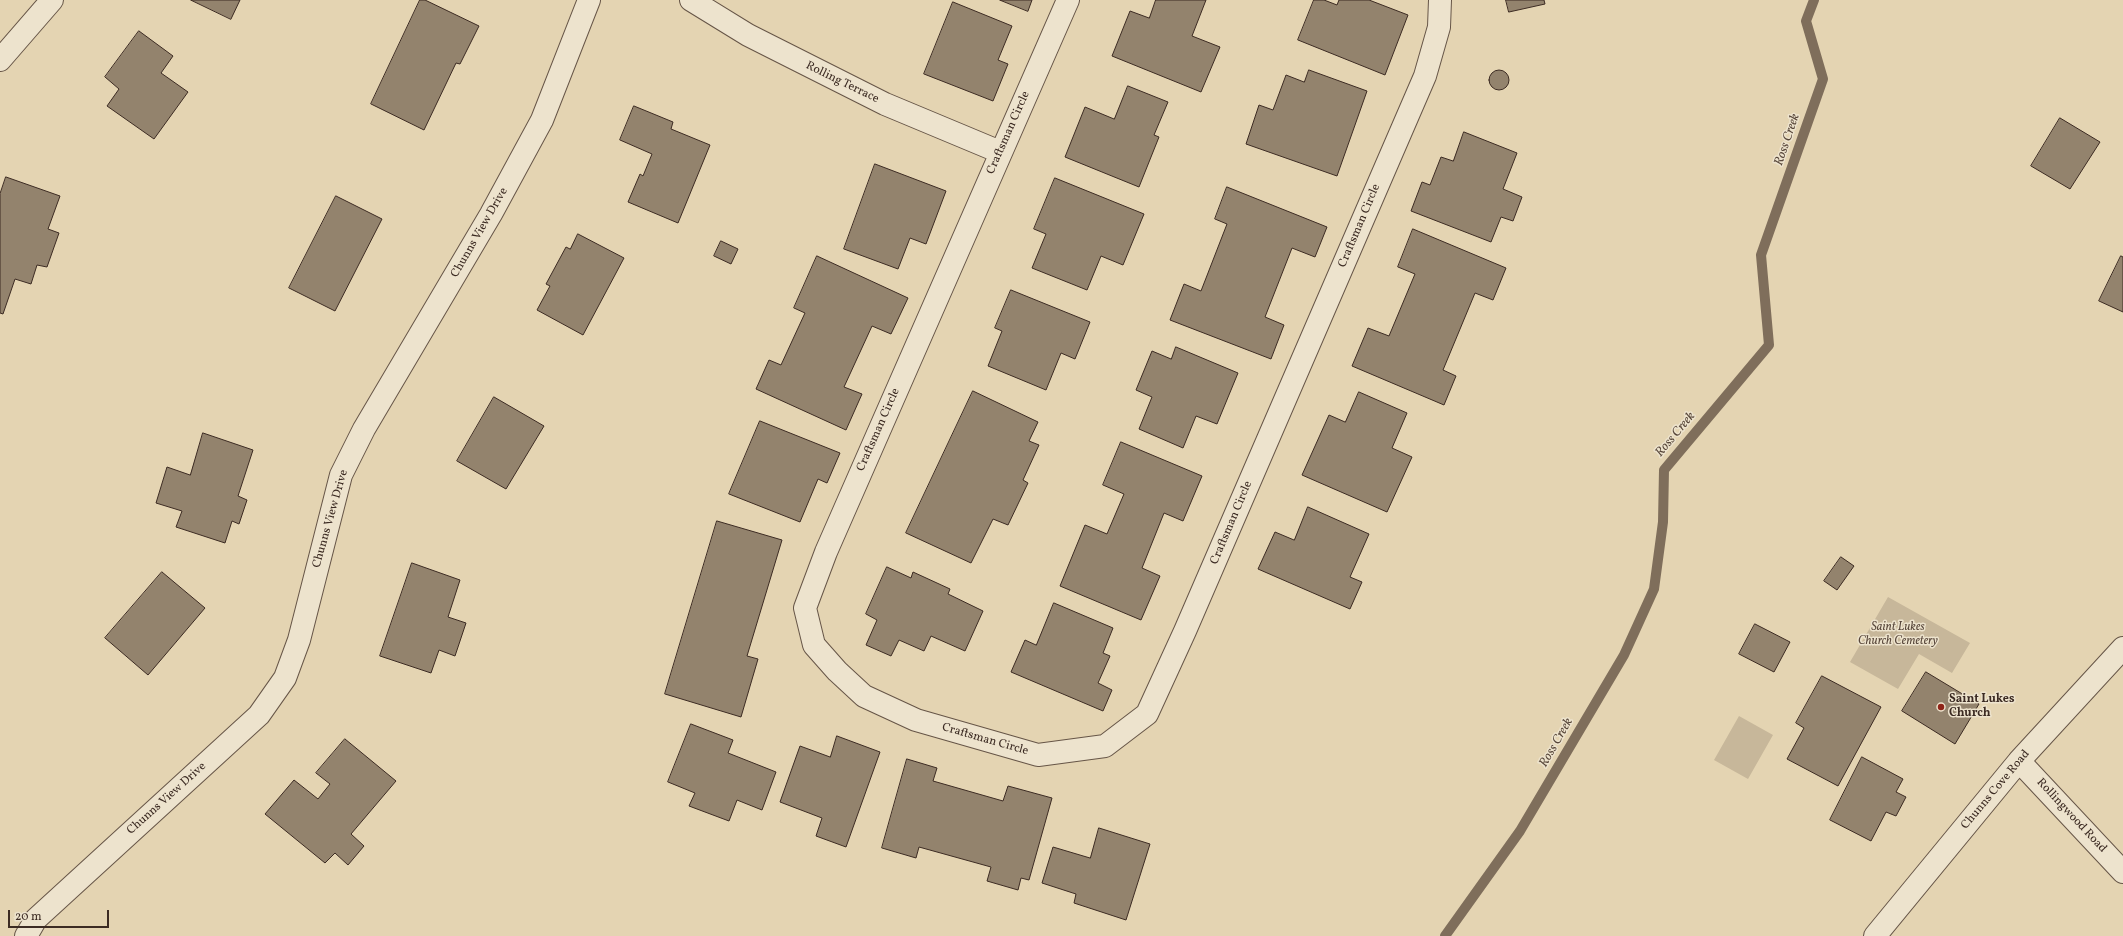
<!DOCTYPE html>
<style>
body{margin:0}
#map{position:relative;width:2123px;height:936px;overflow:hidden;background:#e4d4b2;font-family:Vollkorn,serif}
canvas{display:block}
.scale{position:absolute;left:8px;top:910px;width:101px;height:18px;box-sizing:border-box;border:2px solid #3c2b23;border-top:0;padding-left:5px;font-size:12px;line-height:14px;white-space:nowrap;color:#3c2b23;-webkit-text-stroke:3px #ede3cd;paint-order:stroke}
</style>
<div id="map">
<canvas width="2123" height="936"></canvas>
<div class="scale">20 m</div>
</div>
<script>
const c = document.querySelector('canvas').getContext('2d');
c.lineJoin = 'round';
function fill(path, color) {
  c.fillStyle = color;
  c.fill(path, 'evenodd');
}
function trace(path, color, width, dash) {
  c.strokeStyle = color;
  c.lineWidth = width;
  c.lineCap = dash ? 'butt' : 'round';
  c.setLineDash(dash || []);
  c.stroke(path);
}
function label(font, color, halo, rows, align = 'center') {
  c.font = font + ' Vollkorn,serif';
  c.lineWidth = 3;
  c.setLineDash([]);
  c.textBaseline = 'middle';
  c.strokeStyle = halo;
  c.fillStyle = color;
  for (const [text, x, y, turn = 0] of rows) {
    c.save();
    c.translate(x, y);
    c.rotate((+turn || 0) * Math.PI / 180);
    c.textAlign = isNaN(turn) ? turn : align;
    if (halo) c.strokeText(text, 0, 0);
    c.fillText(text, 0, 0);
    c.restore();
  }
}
fill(new Path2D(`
 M 1888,597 L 1970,643 L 1952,673 L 1919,654 L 1898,689 L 1850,662 Z
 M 1739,716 L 1773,735 L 1748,779 L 1714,760 Z`), '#c7b79a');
trace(new Path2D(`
 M 1445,936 L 1520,831 L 1624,655 L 1654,589 L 1663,522 L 1664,470 L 1769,345 L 1761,255 L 1823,79 L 1806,21 L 1814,0`), '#7f6e5b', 10);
const building = new Path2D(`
 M 191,0 L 240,0 L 231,19 Z
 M 420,0 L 425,0 L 479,26 L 460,64 L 456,63 L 424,130 L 371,104 Z
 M 1000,0 L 1032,0 L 1028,11 Z
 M 1156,0 L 1206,0 L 1192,36 L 1220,47 L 1201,92 L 1112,56 L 1130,11 L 1149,18 Z
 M 1314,0 L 1324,0 L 1337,5 L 1339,0 L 1369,0 L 1408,15 L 1385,75 L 1298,40 Z
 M 1506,0 L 1544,0 L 1545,4 L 1509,12 Z
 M 953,2 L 1012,26 L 998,60 L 1008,64 L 993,101 L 924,74 Z
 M 139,31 L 173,56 L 161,73 L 188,92 L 154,139 L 107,106 L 119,89 L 105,77 Z
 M 1309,70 L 1367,91 L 1337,176 L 1246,144 L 1259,105 L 1273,110 L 1286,75 L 1304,82 Z
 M1489 80a10 10 0 1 1 20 0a10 10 0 1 1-20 0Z
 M 1128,86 L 1168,102 L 1154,135 L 1159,137 L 1139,187 L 1065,157 L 1085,107 L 1114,119 Z
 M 634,106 L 673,122 L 671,129 L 710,145 L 678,223 L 628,202 L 640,174 L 643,176 L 652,154 L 620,140 Z
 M 2060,118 L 2100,142 L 2070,189 L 2031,166 Z
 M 1464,132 L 1517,153 L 1503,189 L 1522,197 L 1513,221 L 1501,217 L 1491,242 L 1411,211 L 1422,182 L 1430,185 L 1441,157 L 1453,161 Z
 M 875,164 L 946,191 L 926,244 L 910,238 L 898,269 L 844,249 Z
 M 6,177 L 60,196 L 48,229 L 59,233 L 47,267 L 37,265 L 31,284 L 15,279 L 3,314 L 0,313 L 0,194 Z
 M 1055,178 L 1144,214 L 1123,265 L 1101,256 L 1087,290 L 1032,268 L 1046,234 L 1034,229 Z
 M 1227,187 L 1327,227 L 1315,257 L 1292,248 L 1265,317 L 1284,325 L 1271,359 L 1170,320 L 1184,284 L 1201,291 L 1227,224 L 1215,219 Z
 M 336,196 L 382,219 L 335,311 L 289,288 Z
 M 1413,229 L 1506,268 L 1493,300 L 1475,293 L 1443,370 L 1456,376 L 1444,405 L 1352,366 L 1368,328 L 1389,336 L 1415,274 L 1398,267 Z
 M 578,234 L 624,258 L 583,335 L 537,310 L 550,286 L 546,284 L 566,247 L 570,249 Z
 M 721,241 L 738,249 L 731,264 L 714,256 Z
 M 817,256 L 908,298 L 891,334 L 872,326 L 844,387 L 862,394 L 846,430 L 756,389 L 769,360 L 781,365 L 805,313 L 794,308 Z
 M 2121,256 L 2123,257 L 2123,312 L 2099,301 Z
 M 1011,290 L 1090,322 L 1075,359 L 1061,353 L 1046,390 L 988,366 L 1002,331 L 995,328 Z
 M 1176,347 L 1238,373 L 1217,424 L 1196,416 L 1183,448 L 1139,429 L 1152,397 L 1136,390 L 1152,351 L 1171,359 Z
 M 973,391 L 1038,422 L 1029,441 L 1039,445 L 1023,480 L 1028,483 L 1008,525 L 993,519 L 971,563 L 906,533 Z
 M 1359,392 L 1407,413 L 1392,448 L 1412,457 L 1387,512 L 1302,475 L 1329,415 L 1345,422 Z
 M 494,397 L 544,426 L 506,489 L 457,461 Z
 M 760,421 L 840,453 L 827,483 L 818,479 L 800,522 L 729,494 Z
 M 203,433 L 253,450 L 238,496 L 247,500 L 239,524 L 232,521 L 225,543 L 176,527 L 182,511 L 156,503 L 167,467 L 190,475 Z
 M 1121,442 L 1202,476 L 1183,521 L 1164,513 L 1142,568 L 1160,576 L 1141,620 L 1060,586 L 1085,525 L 1107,534 L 1124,494 L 1103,485 Z
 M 1308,507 L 1369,534 L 1350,577 L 1362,582 L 1350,609 L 1258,569 L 1275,532 L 1294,540 Z
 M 717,521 L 782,540 L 747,656 L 758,659 L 741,717 L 665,694 Z
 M 1841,557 L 1854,566 L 1837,590 L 1824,581 Z
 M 412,563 L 460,580 L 448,617 L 466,623 L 455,656 L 439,650 L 431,673 L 380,656 Z
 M 887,567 L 911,578 L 913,572 L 950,589 L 948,594 L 983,611 L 965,651 L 931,636 L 924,651 L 899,640 L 891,656 L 866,645 L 877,620 L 866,614 Z
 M 162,572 L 205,608 L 148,675 L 105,638 Z
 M 1054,603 L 1113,628 L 1103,653 L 1110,656 L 1098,683 L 1112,690 L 1103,711 L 1011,672 L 1025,640 L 1036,645 Z
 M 1755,624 L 1790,642 L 1774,672 L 1739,654 Z
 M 1926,672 L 1979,704 L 1955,744 L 1902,711 Z
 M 1822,676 L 1881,707 L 1838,786 L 1787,759 L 1804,728 L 1796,723 Z
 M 691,724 L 733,740 L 728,753 L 776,772 L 762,810 L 737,800 L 729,821 L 689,806 L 695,793 L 668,782 Z
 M 837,736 L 880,752 L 846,847 L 816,836 L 822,818 L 780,802 L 800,746 L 830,757 Z
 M 345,739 L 396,781 L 351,834 L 364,846 L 348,865 L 335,853 L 325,863 L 265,814 L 294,780 L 318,799 L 330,784 L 316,773 Z
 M 1862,757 L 1903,779 L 1896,792 L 1906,797 L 1896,816 L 1886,812 L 1871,841 L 1830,820 Z
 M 907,759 L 937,768 L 933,781 L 1003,801 L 1008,786 L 1052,798 L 1029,880 L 1021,878 L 1018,890 L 987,881 L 991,867 L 919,847 L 916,858 L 882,848 Z
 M 1099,828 L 1150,844 L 1126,920 L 1074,903 L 1076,894 L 1042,883 L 1053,847 L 1090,858 Z`);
fill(building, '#93836d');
trace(building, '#3c2b23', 1);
const minor = new Path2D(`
 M 691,0 L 748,35 L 885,104 L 1000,152
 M 1068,0 L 826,552 L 805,608 L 814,645 L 837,671 L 864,696 L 916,720 L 1038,755 L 1105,746 L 1147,714 L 1185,631 L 1425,76 L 1439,27 L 1440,0
 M 0,60 L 52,0
 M 2019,761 L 2123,872
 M 26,936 L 36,919 L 259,715 L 285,678 L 299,640 L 341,475 L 364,429 L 491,214 L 542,120 L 589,0
 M 1875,936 L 2019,761 L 2123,648`);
trace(minor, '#665547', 24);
trace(minor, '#ede3cd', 22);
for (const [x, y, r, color] of [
 [1941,707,4,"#8f2418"]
]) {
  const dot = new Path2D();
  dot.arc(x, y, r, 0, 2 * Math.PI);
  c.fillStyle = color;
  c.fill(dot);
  trace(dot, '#ede3cd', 1.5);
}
label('12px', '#3c2b23', '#ede3cd', [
 ["Rolling Terrace",842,83,26],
 ["Craftsman Circle",1009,133,-66],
 ["Craftsman Circle",1360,226,-67],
 ["Chunns View Drive",480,233,-60],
 ["Craftsman Circle",879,430,-66],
 ["Chunns View Drive",331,519,-74],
 ["Craftsman Circle",1232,523,-67],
 ["Craftsman Circle",985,740,16],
 ["Chunns Cove Road",1996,790,-50],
 ["Chunns View Drive",167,799,-42],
 ["Rollingwood Road",2071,816,47]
]);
label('italic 12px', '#58473b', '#ede3cd', [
 ["Saint Lukes",1898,628],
 ["Church Cemetery",1898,642]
]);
label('bold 12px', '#3c2b23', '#ede3cd', [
 ["Saint Lukes",1949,700],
 ["Church",1949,714]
], 'left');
label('italic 13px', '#58473a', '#ede3cd', [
 ["Ross Creek",1788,140,-71],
 ["Ross Creek",1676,435,-50],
 ["Ross Creek",1557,743,-60]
]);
</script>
